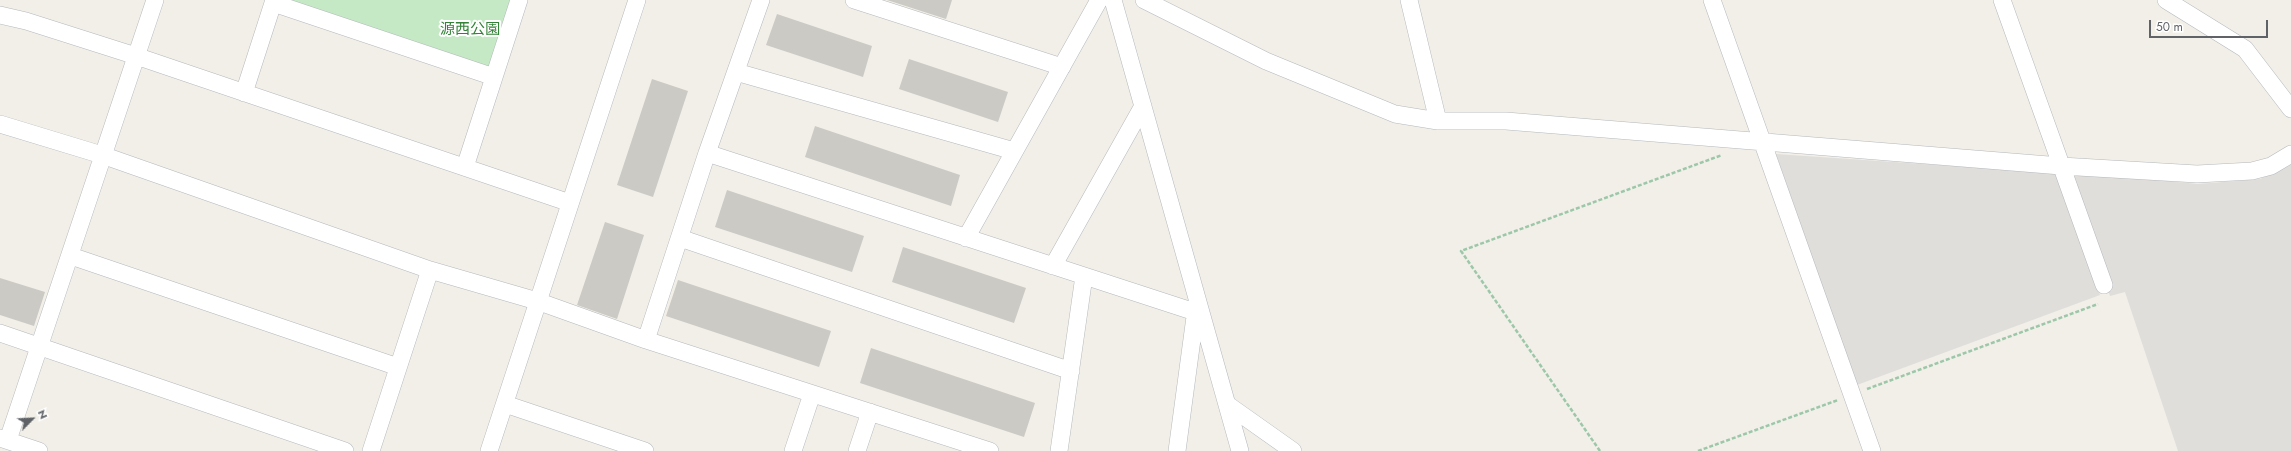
<!DOCTYPE html>
<meta charset="utf-8">
<style>
body{margin:0}
#map{position:relative;width:2291px;height:451px;overflow:hidden;background:#f1efe8;font-family:Jost,sans-serif}
canvas{display:block}
.north{position:absolute;left:12px;top:399px;width:40px;height:40px;-webkit-text-stroke:3px #fff;paint-order:stroke;rotate:66deg;font-size:11px;font-weight:700;line-height:16px;text-align:center;color:#5f6368}
.north::after{content:'';display:block;margin:auto;width:14px;height:18px;background:#5f6368;clip-path:polygon(50% 0,100% 100%,50% 72%,0 100%)}
.scale{position:absolute;left:2149px;top:20px;width:119px;height:18px;box-sizing:border-box;border:2px solid #5f6368;border-top:0;padding-left:5px;font-size:12px;line-height:14px;white-space:nowrap;color:#5f6368;-webkit-text-stroke:3px #fff;paint-order:stroke}
</style>
<div id="map">
<canvas width="2291" height="451"></canvas>
<div class="north">N</div>
<div class="scale">50 m</div>
</div>
<script>
const c = document.querySelector('canvas').getContext('2d');
c.lineJoin = 'round';
function fill(path, color) {
  c.fillStyle = color;
  c.fill(path, 'evenodd');
}
function trace(path, color, width, dash) {
  c.strokeStyle = color;
  c.lineWidth = width;
  c.lineCap = dash ? 'butt' : 'round';
  c.setLineDash(dash || []);
  c.stroke(path);
}
function label(font, color, halo, rows, align = 'center') {
  c.font = font + ' Jost,"Noto Sans JP",sans-serif';
  c.lineWidth = 4;
  c.setLineDash([]);
  c.textBaseline = 'middle';
  c.strokeStyle = halo;
  c.fillStyle = color;
  for (const [text, x, y, turn = 0] of rows) {
    c.save();
    c.translate(x, y);
    c.rotate((+turn || 0) * Math.PI / 180);
    c.textAlign = isNaN(turn) ? turn : align;
    if (halo) c.strokeText(text, 0, 0);
    c.fillText(text, 0, 0);
    c.restore();
  }
}
fill(new Path2D(`
 M 1776,154 L 2056,173 L 2100,295 L 1857,385 Z
 M 2291,164 L 2291,451 L 2178,451 L 2125,292 L 2110,296 L 2068,171 L 2198,184 L 2260,179 Z`), '#e0deda');
fill(new Path2D(`
 M 285,0 L 513,0 L 490,69 Z`), '#c5e8c5');
fill(new Path2D(`
 M 887,0 L 952,0 L 946,19 Z
 M 777,14 L 872,46 L 863,77 L 766,45 Z
 M 909,59 L 1008,92 L 998,122 L 899,89 Z
 M 652,79 L 688,91 L 653,197 L 617,185 Z
 M 815,126 L 960,175 L 951,206 L 805,157 Z
 M 727,190 L 864,236 L 852,272 L 715,227 Z
 M 605,222 L 644,235 L 617,319 L 577,305 Z
 M 903,247 L 1026,288 L 1014,323 L 892,282 Z
 M 0,278 L 45,292 L 34,326 L 0,315 Z
 M 678,280 L 831,331 L 819,367 L 666,316 Z
 M 871,348 L 1035,403 L 1024,437 L 860,383 Z`), '#cccac5');
const minor = new Path2D(`
 M 854,0 L 1062,67
 M 1113,0 L 1240,451
 M 1144,0 L 1266,61 L 1395,114 L 1438,121 L 1506,121 L 2061,166 L 2197,174 L 2252,171 L 2271,166 L 2291,154
 M 1409,0 L 1438,121
 M 1712,0 L 1872,451
 M 2002,0 L 2104,285
 M 2166,0 L 2245,49 L 2291,109
 M 273,3 L 494,77
 M 0,15 L 26,21 L 136,56 L 570,203
 M 736,72 L 1014,151
 M 244,93 L 274,0
 M 0,124 L 102,155 L 430,270 L 537,301 L 646,340 L 990,451
 M 707,153 L 1195,312
 M 465,167 L 519,0
 M 680,238 L 1071,371
 M 966,238 L 1099,0
 M 71,256 L 398,367
 M 1053,266 L 1143,106
 M 0,333 L 345,451
 M 646,340 L 707,153 L 761,0
 M 505,404 L 645,451
 M 1228,405 L 1293,451
 M 0,438 L 39,451
 M 8,440 L 155,0
 M 371,451 L 430,270
 M 489,451 L 637,0
 M 793,451 L 812,394
 M 857,451 L 870,412
 M 1059,451 L 1084,276
 M 1177,451 L 1197,302`);
trace(minor, '#b5b8bc', 18);
trace(new Path2D(`
 M 1867,389 L 2098,304
 M 1600,451 L 1461,251 L 1722,155
 M 1698,451 L 1838,400`), '#9cc7a9', 2.5, [4, 2]);
trace(minor, '#fff', 17);
label('15px', '#348238', '#fff', [
 ["源西公園",470,30]
]);
</script>
